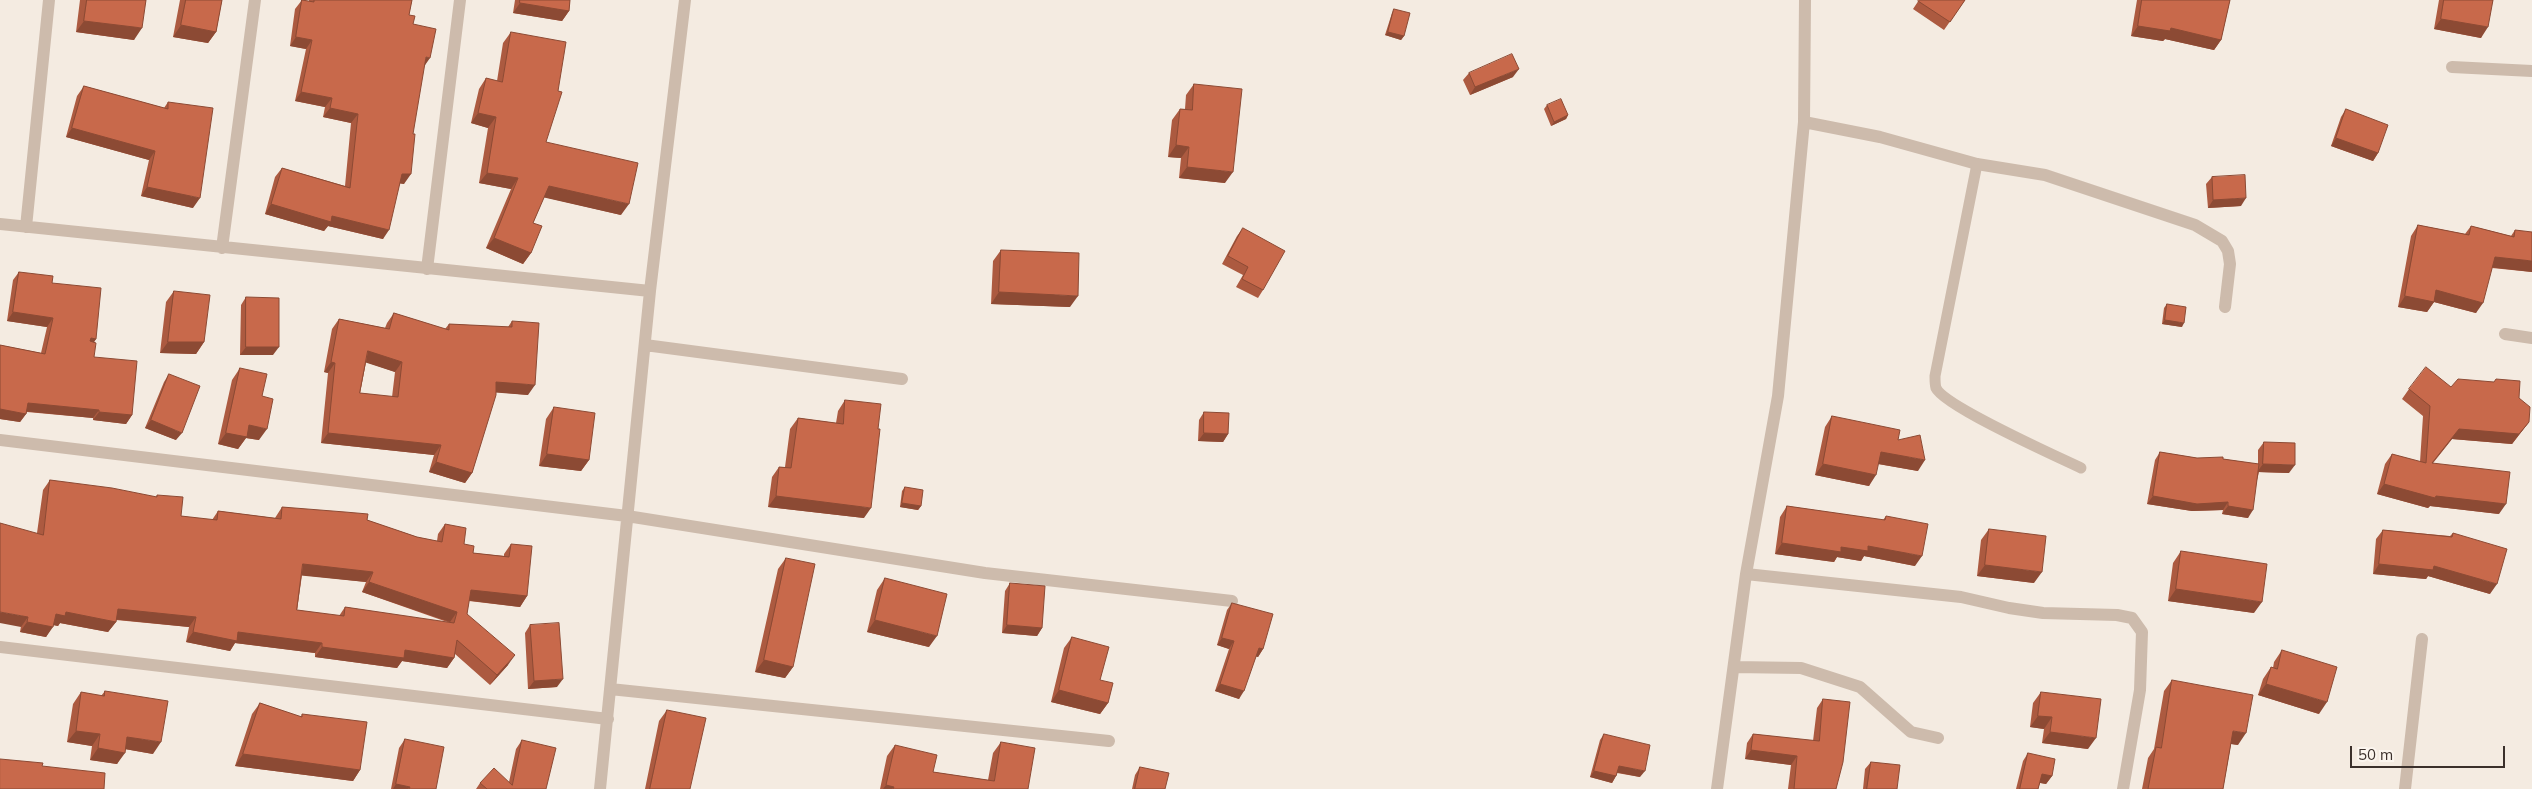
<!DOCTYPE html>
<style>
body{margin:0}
#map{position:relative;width:2532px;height:789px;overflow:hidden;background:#f4ebe1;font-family:Mulish,sans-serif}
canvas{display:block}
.scale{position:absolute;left:2350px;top:746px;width:155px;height:22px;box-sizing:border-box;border:2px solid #3b302b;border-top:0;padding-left:6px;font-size:15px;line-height:18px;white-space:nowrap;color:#3b302b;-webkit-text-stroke:4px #fbf5ee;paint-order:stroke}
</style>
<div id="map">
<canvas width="2532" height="789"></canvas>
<div class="scale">50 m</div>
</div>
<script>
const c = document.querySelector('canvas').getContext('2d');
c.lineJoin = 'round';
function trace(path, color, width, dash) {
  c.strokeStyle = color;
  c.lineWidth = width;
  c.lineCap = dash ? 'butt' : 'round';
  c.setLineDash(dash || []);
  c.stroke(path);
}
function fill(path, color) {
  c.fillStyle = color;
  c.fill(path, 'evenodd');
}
trace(new Path2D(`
 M 1977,164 L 1935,376 C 1935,379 1935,385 1936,388 C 1944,406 2058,457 2081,468`), '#cdbbac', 11);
trace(new Path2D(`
 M 2452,67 L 2532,71
 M 1804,122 L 1880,137 L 1977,164 L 2045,175 L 2195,225 L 2222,241 L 2228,251 L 2230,264 L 2225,307
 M 0,224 L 650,291
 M 26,227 L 49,0
 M 222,248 L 255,0
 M 427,269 L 460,0
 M 2505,334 L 2532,338
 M 645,345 L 902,379
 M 0,440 L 627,516 L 985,573 L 1232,601
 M 1746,574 L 1961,597 L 2009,608 L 2043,613 L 2117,615 L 2132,618 L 2142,632 L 2140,690 L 2123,789
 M 0,647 L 608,719
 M 1734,667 L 1801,668 L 1860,687 L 1911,732 L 1938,738
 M 610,689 L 1109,741
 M 600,789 L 650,291 L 685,0
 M 1717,789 L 1746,574 L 1778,396 L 1804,122 L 1805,0
 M 2405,789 L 2422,639`), '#cdbbac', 12);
fill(new Path2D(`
 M 80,0 L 146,0 L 134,40 L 76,32 Z
 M 180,0 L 222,0 L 216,32 L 208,43 L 173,37 Z
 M 302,0 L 309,1 L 309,0 L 412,0 L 409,15 L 413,24 L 424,66 L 404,184 L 400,183 L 383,239 L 328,226 L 324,231 L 265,214 L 275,177 L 282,168 L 345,186 L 351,123 L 323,117 L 325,107 L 295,101 L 306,49 L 290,46 L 295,9 Z
 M 515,0 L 570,0 L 569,11 L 562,21 L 513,13 Z
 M 1919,0 L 1965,0 L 1944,30 L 1913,9 Z
 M 2137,0 L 2230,0 L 2221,40 L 2214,50 L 2165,39 L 2163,41 L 2131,36 Z
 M 2439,0 L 2493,0 L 2481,38 L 2434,29 Z
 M 1394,9 L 1404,36 L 1401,40 L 1385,35 L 1392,13 Z
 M 511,32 L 546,142 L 621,215 L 544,197 L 533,223 L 531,253 L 523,264 L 486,248 L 511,189 L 479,183 L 488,128 L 471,123 L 479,89 L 486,78 L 497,81 L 503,43 Z
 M 1469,73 L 1513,77 L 1470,95 L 1463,80 Z
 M 1194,84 L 1225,183 L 1179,178 L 1181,158 L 1168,157 L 1172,120 L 1180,109 L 1185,109 L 1186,95 Z
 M 84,86 L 164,108 L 168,102 L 193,208 L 141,196 L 149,160 L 66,137 L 77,96 Z
 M 1547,105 L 1568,115 L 1566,119 L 1551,126 L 1544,109 Z
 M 2346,109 L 2378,153 L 2373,161 L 2331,146 L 2341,117 Z
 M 2212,177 L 2241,206 L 2208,208 L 2206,184 Z
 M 2418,225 L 2465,234 L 2471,226 L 2511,236 L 2515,230 L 2532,272 L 2492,268 L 2476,313 L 2434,302 L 2427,312 L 2398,307 L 2411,236 Z
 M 1243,228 L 1263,290 L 1258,298 L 1236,287 L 1243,275 L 1222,264 L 1237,236 Z
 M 1001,250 L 1070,307 L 991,304 L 993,261 Z
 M 19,272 L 52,283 L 96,339 L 94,342 L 94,357 L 132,415 L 126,424 L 93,420 L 93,418 L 27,412 L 26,414 L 20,422 L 0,419 L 0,345 L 41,353 L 47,327 L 7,321 L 13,280 Z
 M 174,291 L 204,342 L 196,354 L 160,353 L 166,302 Z
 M 246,297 L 273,355 L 240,355 L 241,305 Z
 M 2167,304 L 2182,327 L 2162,324 L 2164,308 Z
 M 394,313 L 445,329 L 449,324 L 508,327 L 512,321 L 528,395 L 496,392 L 472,473 L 465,483 L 429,472 L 434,455 L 321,443 L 328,373 L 324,372 L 332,329 L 339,319 L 385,328 L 387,323 ZM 366,362 L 395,372 L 392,397 L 360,393 Z
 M 240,368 L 262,396 L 259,440 L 246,438 L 238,449 L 218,444 L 232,380 Z
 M 169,374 L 176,440 L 145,428 L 164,382 Z
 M 2451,387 L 2519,398 L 2529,422 L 2512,444 L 2452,439 L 2433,463 L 2499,514 L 2430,506 L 2428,508 L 2377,494 L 2385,464 L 2392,454 L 2420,462 L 2423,416 L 2402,399 L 2409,389 Z
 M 845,400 L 864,518 L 768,507 L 772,477 L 779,467 L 785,467 L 790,429 L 798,418 L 836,423 L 838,411 Z
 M 554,407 L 589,460 L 581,471 L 539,466 L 546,419 Z
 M 1204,412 L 1228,434 L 1223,442 L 1198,441 L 1199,420 Z
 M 1832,416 L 1898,440 L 1918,471 L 1878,464 L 1869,486 L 1815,475 L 1825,427 Z
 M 2264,442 L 2289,473 L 2259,472 L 2248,518 L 2222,514 L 2223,510 L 2192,511 L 2147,504 L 2155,460 L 2160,452 L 2197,458 L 2223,459 L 2258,464 L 2258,450 Z
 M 50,480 L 156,497 L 157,495 L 181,516 L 212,520 L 218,511 L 275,518 L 282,507 L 367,520 L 417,537 L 437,541 L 438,534 L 445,524 L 464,544 L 473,553 L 504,556 L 504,554 L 511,544 L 527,596 L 520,607 L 469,601 L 467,614 L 508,665 L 490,685 L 455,654 L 454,658 L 447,668 L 402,661 L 397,668 L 315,657 L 315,653 L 235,643 L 230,651 L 186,642 L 189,627 L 116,620 L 116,622 L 108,632 L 60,623 L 58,626 L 53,625 L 46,637 L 20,632 L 37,533 L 43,490 ZM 302,575 L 366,582 L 362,592 L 450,623 L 345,607 L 339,616 L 297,610 Z
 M 905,487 L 921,506 L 918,510 L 900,507 L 902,491 Z
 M 1787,506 L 1883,520 L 1886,516 L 1915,566 L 1864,556 L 1861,561 L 1837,557 L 1834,562 L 1775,554 L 1780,517 Z
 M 1989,529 L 2034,583 L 1977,576 L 1981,540 Z
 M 2383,530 L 2450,536 L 2453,533 L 2490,594 L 2428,576 L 2426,579 L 2373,574 L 2376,539 Z
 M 2181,551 L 2254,613 L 2168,601 L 2173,563 Z
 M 786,558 L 793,667 L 785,678 L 755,672 L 778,569 Z
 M 885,578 L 929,647 L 867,632 L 877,590 Z
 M 1010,583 L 1042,628 L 1037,636 L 1002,633 L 1005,591 Z
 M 1232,603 L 1263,649 L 1258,657 L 1256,656 L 1239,699 L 1215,691 L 1229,649 L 1217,645 L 1227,610 Z
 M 530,625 L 557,687 L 528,689 L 525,633 Z
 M 1072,637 L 1100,680 L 1108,703 L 1100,714 L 1051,702 L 1064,648 Z
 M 2282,650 L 2319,714 L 2258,695 L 2263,679 L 2271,667 L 2273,668 L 2274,662 Z
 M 2172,680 L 2238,745 L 2231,744 L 2223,789 L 2142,789 L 2148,758 L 2154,749 L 2164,691 Z
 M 105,691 L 153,754 L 125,749 L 117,764 L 90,760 L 92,746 L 67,742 L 73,704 L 81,692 L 101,696 Z
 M 2041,692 L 2088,749 L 2042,743 L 2044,729 L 2030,727 L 2033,703 Z
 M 1823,699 L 1836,789 L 1788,789 L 1791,765 L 1745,759 L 1747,743 L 1753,734 L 1813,741 L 1817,708 Z
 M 260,703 L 301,717 L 302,714 L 360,770 L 353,781 L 235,766 L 252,714 Z
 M 667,710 L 690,789 L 645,789 L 659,721 Z
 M 1604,734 L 1640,777 L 1617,773 L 1616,776 L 1612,783 L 1590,777 L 1600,740 Z
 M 405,739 L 436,789 L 391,789 L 399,748 Z
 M 522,740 L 546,789 L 476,789 L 480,783 L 509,782 L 516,749 Z
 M 1001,742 L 1028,789 L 880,789 L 887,756 L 895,745 L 933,772 L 988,780 L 993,753 Z
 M 2028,753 L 2052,776 L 2046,784 L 2040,783 L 2038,789 L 2016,789 L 2023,761 Z
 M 1871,762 L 1897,789 L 1863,789 L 1865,769 Z
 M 1140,767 L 1165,789 L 1132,789 L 1135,775 Z`), '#ac5a40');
fill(new Path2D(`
 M 520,3 L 569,11 L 562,21 L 513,13 Z
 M 2441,19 L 2488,27 L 2481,38 L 2434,29 Z
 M 84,21 L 142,28 L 134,40 L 76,32 Z
 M 181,25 L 216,32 L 208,43 L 173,37 Z
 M 2138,26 L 2171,28 L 2221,40 L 2214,50 L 2165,39 L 2163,41 L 2131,36 Z
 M 1388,32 L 1404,36 L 1401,40 L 1385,35 Z
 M 296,37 L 312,40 L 306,49 L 290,46 Z
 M 426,57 L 430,58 L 423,68 Z
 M 1519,69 L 1513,77 L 1470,95 L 1475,87 Z
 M 301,92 L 332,98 L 325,107 L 295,101 Z
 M 330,108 L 358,114 L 351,123 L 323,117 Z
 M 478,113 L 496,117 L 488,128 L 471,123 Z
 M 1568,115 L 1566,119 L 1551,126 L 1554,122 Z
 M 72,128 L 155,151 L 149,160 L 66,137 Z
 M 2336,138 L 2378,153 L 2373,161 L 2331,146 Z
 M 1176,145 L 1189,147 L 1181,158 L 1168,157 Z
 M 1187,167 L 1233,172 L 1225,183 L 1179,178 Z
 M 487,173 L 518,178 L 511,189 L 479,183 Z
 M 402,174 L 411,174 L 404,184 L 396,183 Z
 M 549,186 L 629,204 L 621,215 L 542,197 Z
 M 147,187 L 200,198 L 193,208 L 141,196 Z
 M 2246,198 L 2241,206 L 2208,208 L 2213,200 Z
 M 271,204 L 332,216 L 389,230 L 383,239 L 328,226 L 324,231 L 265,214 Z
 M 494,238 L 531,253 L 523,264 L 486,248 Z
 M 2495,257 L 2532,261 L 2532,272 L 2488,267 Z
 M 2436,290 L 2483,303 L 2476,313 L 2434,302 L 2427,312 L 2398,307 L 2405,296 Z
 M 999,292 L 1078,296 L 1070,307 L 991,304 Z
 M 13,312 L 53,318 L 47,327 L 7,321 Z
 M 2165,320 L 2184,323 L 2182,327 L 2162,324 Z
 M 91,338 L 96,339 L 90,348 L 85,347 Z
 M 168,342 L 204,342 L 196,354 L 160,353 Z
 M 246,347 L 279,347 L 273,355 L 240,355 Z
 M 368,351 L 402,362 L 395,372 L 361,361 Z
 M 331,362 L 335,363 L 328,373 L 324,372 Z
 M 496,382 L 535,385 L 528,395 L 489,392 Z
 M 28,403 L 99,410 L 93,418 L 22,411 Z
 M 0,409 L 26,414 L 20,422 L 0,419 Z
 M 99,412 L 132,415 L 126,424 L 93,420 Z
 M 151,420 L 182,433 L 176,440 L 145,428 Z
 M 2529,422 L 2512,444 L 2452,439 L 2425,473 L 2459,429 Z
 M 249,425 L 267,429 L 259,440 L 246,438 L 238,449 L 218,444 L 226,433 Z
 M 328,433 L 441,445 L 434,455 L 321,443 Z
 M 1204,433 L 1228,434 L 1223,442 L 1198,441 Z
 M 1881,452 L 1925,460 L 1918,471 L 1873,463 Z
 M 547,454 L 589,460 L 581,471 L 539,466 Z
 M 436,462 L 472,473 L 465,483 L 429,472 Z
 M 1823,464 L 1876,475 L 1869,486 L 1815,475 Z
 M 2263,464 L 2295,465 L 2289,473 L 2257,472 Z
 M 2384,484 L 2506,504 L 2499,514 L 2430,506 L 2428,508 L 2377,494 Z
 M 776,496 L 871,508 L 864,518 L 768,507 Z
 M 2153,496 L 2228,502 L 2223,510 L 2192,511 L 2147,504 Z
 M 902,503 L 921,506 L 918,510 L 900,507 Z
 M 2228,506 L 2253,510 L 2248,518 L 2222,514 Z
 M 1782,543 L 1841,547 L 1868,546 L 1922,556 L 1915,566 L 1864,556 L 1861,561 L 1837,557 L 1834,562 L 1775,554 Z
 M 303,564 L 373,572 L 366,582 L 296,575 Z
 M 2379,564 L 2434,566 L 2497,584 L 2490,594 L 2428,576 L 2426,579 L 2373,574 Z
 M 1985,565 L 2042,572 L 2034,583 L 1977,576 Z
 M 369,582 L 457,612 L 450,622 L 362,592 Z
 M 2176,589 L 2262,602 L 2254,613 L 2168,601 Z
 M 471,590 L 527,596 L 520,607 L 464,600 Z
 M 118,609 L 196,617 L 189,627 L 111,619 Z
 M 0,612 L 28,617 L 21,627 L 0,623 Z
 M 66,612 L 116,622 L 108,632 L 60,623 L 58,626 L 49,624 L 56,614 Z
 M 875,620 L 937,636 L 929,647 L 867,632 Z
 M 27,622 L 53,627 L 46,637 L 20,632 Z
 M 1007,625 L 1042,628 L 1037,636 L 1002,633 Z
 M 193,632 L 238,632 L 322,643 L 315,653 L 235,643 L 230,651 L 186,642 Z
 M 1222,638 L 1234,641 L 1229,649 L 1217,645 Z
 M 322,647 L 405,650 L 454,658 L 447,668 L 402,661 L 397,668 L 315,657 Z
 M 1259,648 L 1263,649 L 1258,657 L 1253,656 Z
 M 515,655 L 508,665 L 490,685 L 497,675 Z
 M 764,660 L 793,667 L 785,678 L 755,672 Z
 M 563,679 L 557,687 L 528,689 L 534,681 Z
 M 1220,684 L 1244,691 L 1239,699 L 1215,691 Z
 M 2266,684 L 2327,702 L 2319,714 L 2258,695 Z
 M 1059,690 L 1108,703 L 1100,714 L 1051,702 Z
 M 2038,716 L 2052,717 L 2044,729 L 2030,727 Z
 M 76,731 L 100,734 L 92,746 L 67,742 Z
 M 2233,731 L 2246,733 L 2238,745 L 2225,743 Z
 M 2050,732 L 2096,738 L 2088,749 L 2042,743 Z
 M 127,737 L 161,742 L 153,754 L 119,748 Z
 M 98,748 L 125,753 L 117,764 L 90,760 Z
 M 1751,750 L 1797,756 L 1791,765 L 1745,759 Z
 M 243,754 L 360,770 L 353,781 L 235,766 Z
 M 1619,766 L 1645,771 L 1640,777 L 1615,772 Z
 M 1594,771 L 1616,776 L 1612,783 L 1590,777 Z
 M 2042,774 L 2052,776 L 2046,784 L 2036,782 Z
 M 396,784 L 410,787 L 408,789 L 393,789 Z
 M 886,785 L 894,787 L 892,789 L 883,789 Z`), '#8c4a34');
const building = new Path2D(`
 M 87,0 L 146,0 L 142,28 L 84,21 Z
 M 186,0 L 222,0 L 216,32 L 181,25 Z
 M 302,0 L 314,2 L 314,0 L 412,0 L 409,15 L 415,16 L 413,24 L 436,29 L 430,58 L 426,57 L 413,134 L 415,134 L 411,174 L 402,174 L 389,230 L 332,216 L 331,222 L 271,204 L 282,168 L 350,188 L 358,114 L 330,108 L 332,98 L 301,92 L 312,40 L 296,37 Z
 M 520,0 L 570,0 L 569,11 L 520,3 Z
 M 1919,0 L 1965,0 L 1950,22 L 1918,1 Z
 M 2142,0 L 2230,0 L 2221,40 L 2171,28 L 2170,31 L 2138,26 Z
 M 2444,0 L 2493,0 L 2488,27 L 2441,19 Z
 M 1394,9 L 1410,13 L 1404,36 L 1388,32 Z
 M 511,32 L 566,42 L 558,91 L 562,92 L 546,142 L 638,163 L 629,204 L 549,186 L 533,223 L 542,226 L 531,253 L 494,238 L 518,178 L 487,173 L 496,117 L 478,113 L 486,78 L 502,82 Z
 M 1512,54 L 1519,69 L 1475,87 L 1469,73 Z
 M 1194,84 L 1242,89 L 1233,172 L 1187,167 L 1189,147 L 1176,145 L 1180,109 L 1192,110 Z
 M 84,86 L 168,109 L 168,102 L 213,108 L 200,198 L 147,187 L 155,151 L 72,128 Z
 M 1561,99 L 1568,115 L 1554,122 L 1547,105 Z
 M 2346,109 L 2388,125 L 2378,153 L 2336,138 Z
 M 2245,175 L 2246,198 L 2213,200 L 2212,177 Z
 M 2418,225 L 2469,235 L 2471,226 L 2514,237 L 2515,230 L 2532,232 L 2532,261 L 2495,257 L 2483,303 L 2436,290 L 2434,302 L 2405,296 Z
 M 1243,228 L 1285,251 L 1263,290 L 1242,279 L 1248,267 L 1228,256 Z
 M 1001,250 L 1079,253 L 1078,296 L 999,292 Z
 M 19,272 L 53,276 L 52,283 L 101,288 L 96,339 L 91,338 L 90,341 L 96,343 L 94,357 L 137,361 L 132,415 L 99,412 L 99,410 L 28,403 L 26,414 L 0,409 L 0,345 L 45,354 L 53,318 L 13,312 Z
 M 174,291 L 210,295 L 204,342 L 168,342 Z
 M 246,297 L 279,298 L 279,347 L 246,347 Z
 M 2167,304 L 2186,307 L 2184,323 L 2165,320 Z
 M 394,313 L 449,330 L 449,324 L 512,327 L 512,321 L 539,323 L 535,385 L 496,382 L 496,395 L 472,473 L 436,462 L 441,445 L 328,433 L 335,363 L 331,362 L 339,319 L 389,329 ZM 368,351 L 402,362 L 398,397 L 360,393 Z
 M 2426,367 L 2451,387 L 2458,379 L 2494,382 L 2496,379 L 2520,381 L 2519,398 L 2530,407 L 2529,422 L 2519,434 L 2459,429 L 2432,463 L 2510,472 L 2506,504 L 2436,496 L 2435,498 L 2384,484 L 2392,454 L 2426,463 L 2430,406 L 2409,389 Z
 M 240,368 L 267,374 L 262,396 L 273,399 L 267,429 L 249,425 L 247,437 L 226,433 Z
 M 169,374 L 200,386 L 182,433 L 151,420 Z
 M 845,400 L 881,404 L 878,429 L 880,429 L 871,508 L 776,496 L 779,467 L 791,468 L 798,418 L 843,424 Z
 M 554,407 L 595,413 L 589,460 L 547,454 Z
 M 1204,412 L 1229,413 L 1228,434 L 1204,433 Z
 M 1832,416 L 1900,430 L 1898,440 L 1920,435 L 1925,460 L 1881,452 L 1876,475 L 1823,464 Z
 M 2264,442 L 2295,443 L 2295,465 L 2263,464 Z
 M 2160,452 L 2197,458 L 2223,457 L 2223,459 L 2259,464 L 2253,510 L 2228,506 L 2228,502 L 2197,504 L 2153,496 Z
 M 50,480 L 112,488 L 157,497 L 157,495 L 183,497 L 181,516 L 217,520 L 218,511 L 281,519 L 282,507 L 345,512 L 368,514 L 367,520 L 417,537 L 442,542 L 445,524 L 466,528 L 464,544 L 474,546 L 473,553 L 509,557 L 511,544 L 532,546 L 527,596 L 471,590 L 467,614 L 515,655 L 497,675 L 457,640 L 454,658 L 405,650 L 404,658 L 322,647 L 322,643 L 238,632 L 237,641 L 193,632 L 196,617 L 118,609 L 116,622 L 66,612 L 65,616 L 56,614 L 53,627 L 27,622 L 28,617 L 0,612 L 0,523 L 43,535 ZM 303,564 L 373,572 L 369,582 L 457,612 L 454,623 L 345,607 L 344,616 L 297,610 Z
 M 905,487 L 923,490 L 921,506 L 902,503 Z
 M 1787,506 L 1885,520 L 1886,516 L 1928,524 L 1922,556 L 1868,546 L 1868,551 L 1841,547 L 1841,552 L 1782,543 Z
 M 1989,529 L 2046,536 L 2042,572 L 1985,565 Z
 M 2383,530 L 2452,537 L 2453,533 L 2507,549 L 2497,584 L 2434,566 L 2433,570 L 2379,564 Z
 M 2181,551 L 2267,564 L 2262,602 L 2176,589 Z
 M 786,558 L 815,564 L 793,667 L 764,660 Z
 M 885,578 L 947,594 L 937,636 L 875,620 Z
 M 1010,583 L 1045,586 L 1042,628 L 1007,625 Z
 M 1232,603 L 1273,614 L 1263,649 L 1259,648 L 1244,691 L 1220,684 L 1234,641 L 1222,638 Z
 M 559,623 L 563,679 L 534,681 L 530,625 Z
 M 1072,637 L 1109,647 L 1100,680 L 1113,683 L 1108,703 L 1059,690 Z
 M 2282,650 L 2337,667 L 2327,702 L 2266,684 L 2271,667 L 2277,669 Z
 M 2172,680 L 2253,695 L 2246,733 L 2233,731 L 2223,789 L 2148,789 L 2156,747 L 2161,748 Z
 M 105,691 L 168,701 L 161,742 L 127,737 L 125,753 L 98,748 L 100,734 L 76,731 L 81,692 L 104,696 Z
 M 2041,692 L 2101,699 L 2096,738 L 2050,732 L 2052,717 L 2038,716 Z
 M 1823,699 L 1850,702 L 1843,762 L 1836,789 L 1794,789 L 1797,756 L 1751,750 L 1753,734 L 1819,741 Z
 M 260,703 L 302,717 L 302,714 L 367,722 L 360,770 L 243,754 Z
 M 667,710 L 706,718 L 690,789 L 650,789 Z
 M 1604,734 L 1650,745 L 1645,771 L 1619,766 L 1616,776 L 1594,771 Z
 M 405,739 L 444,747 L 436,789 L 409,789 L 410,787 L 396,784 Z
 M 522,740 L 556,748 L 546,789 L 487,789 L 480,783 L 494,768 L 512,785 Z
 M 1001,742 L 1035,748 L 1028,789 L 893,789 L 894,787 L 886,785 L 895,745 L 937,755 L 933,772 L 994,781 Z
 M 2028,753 L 2055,759 L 2052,776 L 2042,774 L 2038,789 L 2020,789 Z
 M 0,759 L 43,763 L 42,766 L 105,773 L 104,789 L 0,789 Z
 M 1871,762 L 1900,765 L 1897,789 L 1867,789 Z
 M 1140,767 L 1169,773 L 1165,789 L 1135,789 Z`);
fill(building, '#c8694b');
trace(building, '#8c4a34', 1);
</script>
